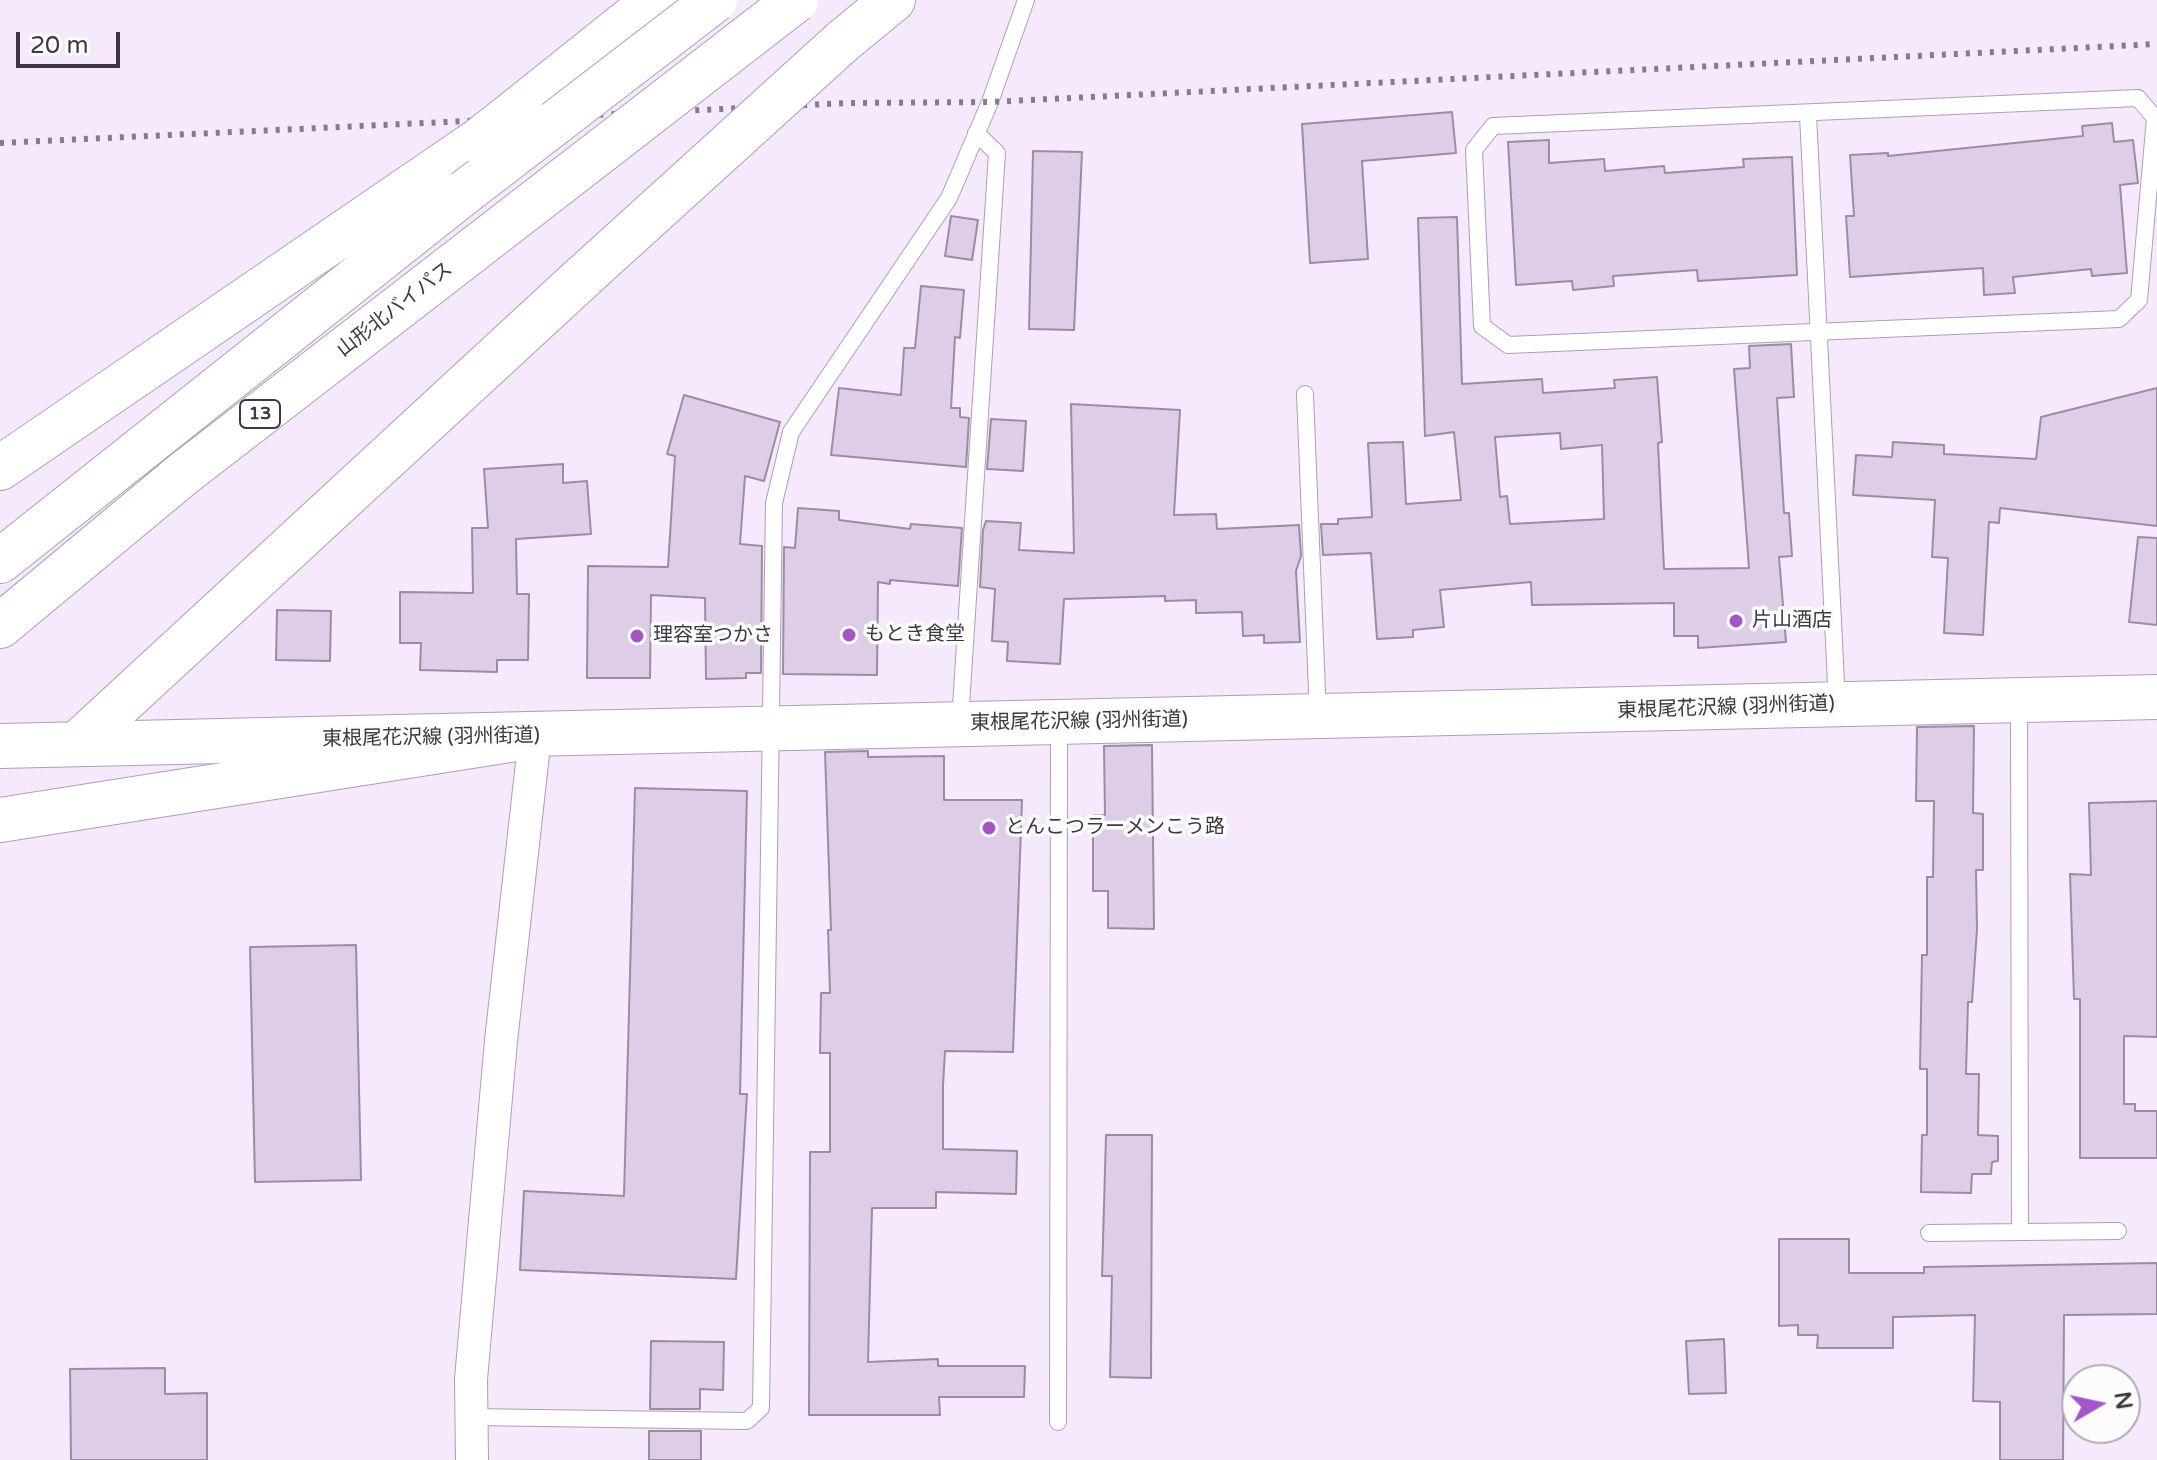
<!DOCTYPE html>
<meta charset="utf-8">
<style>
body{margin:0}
#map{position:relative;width:2157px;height:1460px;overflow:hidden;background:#f6e9fd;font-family:"Varela Round",sans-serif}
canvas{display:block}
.north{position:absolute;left:2061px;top:1364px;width:80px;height:80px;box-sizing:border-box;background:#fcfcfc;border:2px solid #b0adb1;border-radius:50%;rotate:81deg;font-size:22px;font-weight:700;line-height:32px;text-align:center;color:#3e3741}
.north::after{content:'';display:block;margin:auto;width:28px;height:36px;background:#a456c8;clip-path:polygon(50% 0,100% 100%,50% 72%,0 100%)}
.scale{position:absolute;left:16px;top:32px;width:104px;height:36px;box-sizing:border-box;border:4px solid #3e3741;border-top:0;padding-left:10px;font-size:24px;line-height:28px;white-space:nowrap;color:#3e3741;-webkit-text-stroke:6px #fcfcfc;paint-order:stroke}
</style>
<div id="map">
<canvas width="2157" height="1460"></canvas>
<div class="north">N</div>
<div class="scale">20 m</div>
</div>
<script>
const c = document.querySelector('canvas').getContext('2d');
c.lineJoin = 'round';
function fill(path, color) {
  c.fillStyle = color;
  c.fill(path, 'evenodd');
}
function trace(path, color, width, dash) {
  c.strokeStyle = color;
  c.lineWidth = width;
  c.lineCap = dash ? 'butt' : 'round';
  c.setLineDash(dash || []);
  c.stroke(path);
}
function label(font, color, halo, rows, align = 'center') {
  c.font = font + ' "Varela Round","Noto Sans JP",sans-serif';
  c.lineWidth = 7;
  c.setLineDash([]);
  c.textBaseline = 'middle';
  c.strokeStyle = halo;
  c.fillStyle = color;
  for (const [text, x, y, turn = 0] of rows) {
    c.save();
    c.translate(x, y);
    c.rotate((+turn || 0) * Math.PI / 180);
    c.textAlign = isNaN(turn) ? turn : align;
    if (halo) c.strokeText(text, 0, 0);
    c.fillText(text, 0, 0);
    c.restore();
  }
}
const building = new Path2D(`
 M 1452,112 L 1456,153 L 1362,161 L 1368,259 L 1310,263 L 1302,124 Z
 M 2112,123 L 2114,142 L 2133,140 L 2138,183 L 2120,185 L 2127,273 L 2092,276 L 2091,269 L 2013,277 L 2015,293 L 1984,295 L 1983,268 L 1850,277 L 1846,216 L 1854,216 L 1850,155 L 1888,153 L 1888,156 L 2083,136 L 2082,126 Z
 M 1549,140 L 1549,163 L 1604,159 L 1605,171 L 1664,166 L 1665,173 L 1744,167 L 1743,159 L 1792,157 L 1797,275 L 1698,281 L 1697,270 L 1613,276 L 1614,286 L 1573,290 L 1572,281 L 1516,285 L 1508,142 Z
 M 1033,151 L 1082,152 L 1074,330 L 1029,329 Z
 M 951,216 L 978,220 L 972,260 L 945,256 Z
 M 1457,217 L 1462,384 L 1542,379 L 1543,393 L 1615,388 L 1614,380 L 1657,377 L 1662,442 L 1658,443 L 1664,569 L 1749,568 L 1734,369 L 1750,368 L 1749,346 L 1791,344 L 1794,397 L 1777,398 L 1784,513 L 1789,513 L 1792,556 L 1779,557 L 1786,642 L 1698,648 L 1698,636 L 1674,636 L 1674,603 L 1532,605 L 1531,582 L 1440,590 L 1444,627 L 1413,630 L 1413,637 L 1377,639 L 1371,553 L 1323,555 L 1321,524 L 1338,524 L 1338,519 L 1372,517 L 1368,443 L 1403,442 L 1406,504 L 1461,500 L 1454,432 L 1425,436 L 1418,218 ZM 1560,433 L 1561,449 L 1602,445 L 1604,519 L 1510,524 L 1507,496 L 1500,497 L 1495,437 Z
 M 921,286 L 964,290 L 960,338 L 955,337 L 951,408 L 960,408 L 960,417 L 969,418 L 966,467 L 831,455 L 839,388 L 901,395 L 904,348 L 915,348 Z
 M 2157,388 L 2157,526 L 2000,508 L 1999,523 L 1989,522 L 1983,635 L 1944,633 L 1948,558 L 1932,557 L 1935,500 L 1853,495 L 1856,455 L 1892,457 L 1893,442 L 1944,445 L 1944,454 L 2036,459 L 2041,417 Z
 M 684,395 L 780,422 L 764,481 L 745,476 L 740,544 L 762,546 L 761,673 L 746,673 L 746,678 L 706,679 L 705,598 L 651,595 L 650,678 L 587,678 L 588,566 L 668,567 L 675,456 L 667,454 Z
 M 1071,404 L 1180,410 L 1174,515 L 1216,514 L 1217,529 L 1299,525 L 1301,556 L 1296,571 L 1300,642 L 1264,643 L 1264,635 L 1243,636 L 1242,612 L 1196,613 L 1196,600 L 1165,601 L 1165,596 L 1064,599 L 1060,664 L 1007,661 L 1008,642 L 992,641 L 995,589 L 980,587 L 983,530 L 986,521 L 1021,523 L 1019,550 L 1074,553 Z
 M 991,419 L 1026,421 L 1023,471 L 987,469 Z
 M 563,464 L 563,483 L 587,481 L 591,534 L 516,539 L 517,594 L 529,594 L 528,660 L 497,660 L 497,672 L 420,670 L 421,643 L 400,643 L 400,592 L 473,593 L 472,528 L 488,528 L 484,469 Z
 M 798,508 L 839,511 L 839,520 L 910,529 L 911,524 L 962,528 L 958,586 L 890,580 L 890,584 L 878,582 L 877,675 L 783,674 L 784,547 L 795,548 Z
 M 2138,537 L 2157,538 L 2157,625 L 2129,622 Z
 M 277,610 L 331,611 L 330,661 L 276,660 Z
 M 1974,726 L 1973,813 L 1983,814 L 1983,870 L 1976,870 L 1977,929 L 1972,1002 L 1968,1002 L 1966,1074 L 1979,1074 L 1978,1135 L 1998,1136 L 1998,1161 L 1992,1162 L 1991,1174 L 1972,1174 L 1971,1193 L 1921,1192 L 1922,1135 L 1927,1135 L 1927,1069 L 1920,1069 L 1922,955 L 1927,955 L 1927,877 L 1933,877 L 1934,801 L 1916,801 L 1917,727 Z
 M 1152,745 L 1154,929 L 1108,928 L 1108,891 L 1093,891 L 1093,815 L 1105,815 L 1104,746 Z
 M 868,751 L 868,757 L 944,756 L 944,800 L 1022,800 L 1013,1052 L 945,1051 L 943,1086 L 943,1149 L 1017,1151 L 1016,1194 L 936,1192 L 936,1208 L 872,1208 L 868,1362 L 938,1359 L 938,1366 L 1025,1366 L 1024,1397 L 939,1397 L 940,1415 L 809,1415 L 810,1152 L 830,1152 L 830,1053 L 820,1053 L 821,993 L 830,993 L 828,930 L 831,930 L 825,752 Z
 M 635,788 L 747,791 L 740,1094 L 747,1094 L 736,1279 L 520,1270 L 524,1191 L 624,1196 Z
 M 2157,801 L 2157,1037 L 2124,1036 L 2124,1104 L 2135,1104 L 2135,1111 L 2157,1111 L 2157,1158 L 2080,1158 L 2080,999 L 2074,999 L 2070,874 L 2091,875 L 2089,803 Z
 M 356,945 L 361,1180 L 255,1182 L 250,947 Z
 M 1106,1135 L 1152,1135 L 1151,1378 L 1110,1377 L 1112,1276 L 1102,1276 Z
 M 1779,1239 L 1849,1239 L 1849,1273 L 1924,1273 L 1924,1267 L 2157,1263 L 2157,1314 L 2064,1315 L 2063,1460 L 2000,1460 L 2000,1402 L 1973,1401 L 1975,1315 L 1893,1317 L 1893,1348 L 1817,1348 L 1818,1335 L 1798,1335 L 1798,1325 L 1779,1326 Z
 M 1724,1339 L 1726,1393 L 1689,1394 L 1686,1341 Z
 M 651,1341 L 724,1342 L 723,1390 L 700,1389 L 700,1409 L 650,1409 Z
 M 165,1368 L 165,1394 L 207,1393 L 207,1460 L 71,1460 L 70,1369 Z
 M 649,1431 L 701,1431 L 701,1460 L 649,1460 Z`);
fill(building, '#ddcde7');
trace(building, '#9b8ca3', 2);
const lane = new Path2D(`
 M 2138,98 L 2155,118 L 2139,300 L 2119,319 L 1508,345 L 1482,326 L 1474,150 L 1493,126 Z
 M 1808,115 L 1837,703
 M 1305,394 L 1318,716
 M 2019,702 L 2020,1232
 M 960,721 L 997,153 L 976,133
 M 1929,1233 L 2118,1231
 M 471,1417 L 747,1421 L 761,1408 L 774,503 L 791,432 L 949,198 L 990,102 L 1026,0
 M 1058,1422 L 1059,724`);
const street = new Path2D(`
 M 472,1460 L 471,1379 L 501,1041 L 535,736`);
const secondary = new Path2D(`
 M 0,746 L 2157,697`);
const highway = new Path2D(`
 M 843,41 L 893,0
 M 520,108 L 655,0
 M 0,468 L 478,141
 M 0,561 L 465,192
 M 0,626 L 183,474 L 526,209
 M 77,744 L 584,276
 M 0,820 L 535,736`);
trace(lane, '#ad9eb6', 18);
trace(street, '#ad9eb6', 34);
trace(secondary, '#ad9eb6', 46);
trace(highway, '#ad9eb6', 46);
trace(lane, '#fff', 16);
trace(street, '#fff', 32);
trace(secondary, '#fff', 44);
trace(highway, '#fff', 44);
trace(new Path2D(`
 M 0,143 L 849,103 L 990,102 L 2157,44`), '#857c8a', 6, [4, 8]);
const highwayBridge = new Path2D(`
 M 478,141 L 520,108
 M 465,192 L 715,0
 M 526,209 L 796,0
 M 584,276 L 843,41`);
trace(highwayBridge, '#ad9eb6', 46, []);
trace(highwayBridge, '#fff', 44);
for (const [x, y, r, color] of [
 [1736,621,8,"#a456c8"],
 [849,635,8,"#a456c8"],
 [637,636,8,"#a456c8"],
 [989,828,8,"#a456c8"]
]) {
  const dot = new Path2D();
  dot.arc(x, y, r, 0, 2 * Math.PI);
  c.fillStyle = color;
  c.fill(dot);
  trace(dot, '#fcfcfc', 3);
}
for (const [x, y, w] of [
 [260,414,40]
]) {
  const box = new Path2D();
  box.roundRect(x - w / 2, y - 14, w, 28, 6);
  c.fillStyle = '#fcfcfc';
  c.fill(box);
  trace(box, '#3e3741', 2);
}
label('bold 18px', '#3e3741', null, [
 ["13",260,414]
]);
label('20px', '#3e3741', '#fcfcfc', [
 ["山形北バイパス",395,310,-38],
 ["東根尾花沢線 (羽州街道)",1726,708,-2],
 ["東根尾花沢線 (羽州街道)",1079,722,-1],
 ["東根尾花沢線 (羽州街道)",431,738,-1]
]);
label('20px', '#3e3741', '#fcfcfc', [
 ["片山酒店",1752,621],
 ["もとき食堂",865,635],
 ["理容室つかさ",653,636],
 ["とんこつラーメンこう路",1005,828]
], 'left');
</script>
